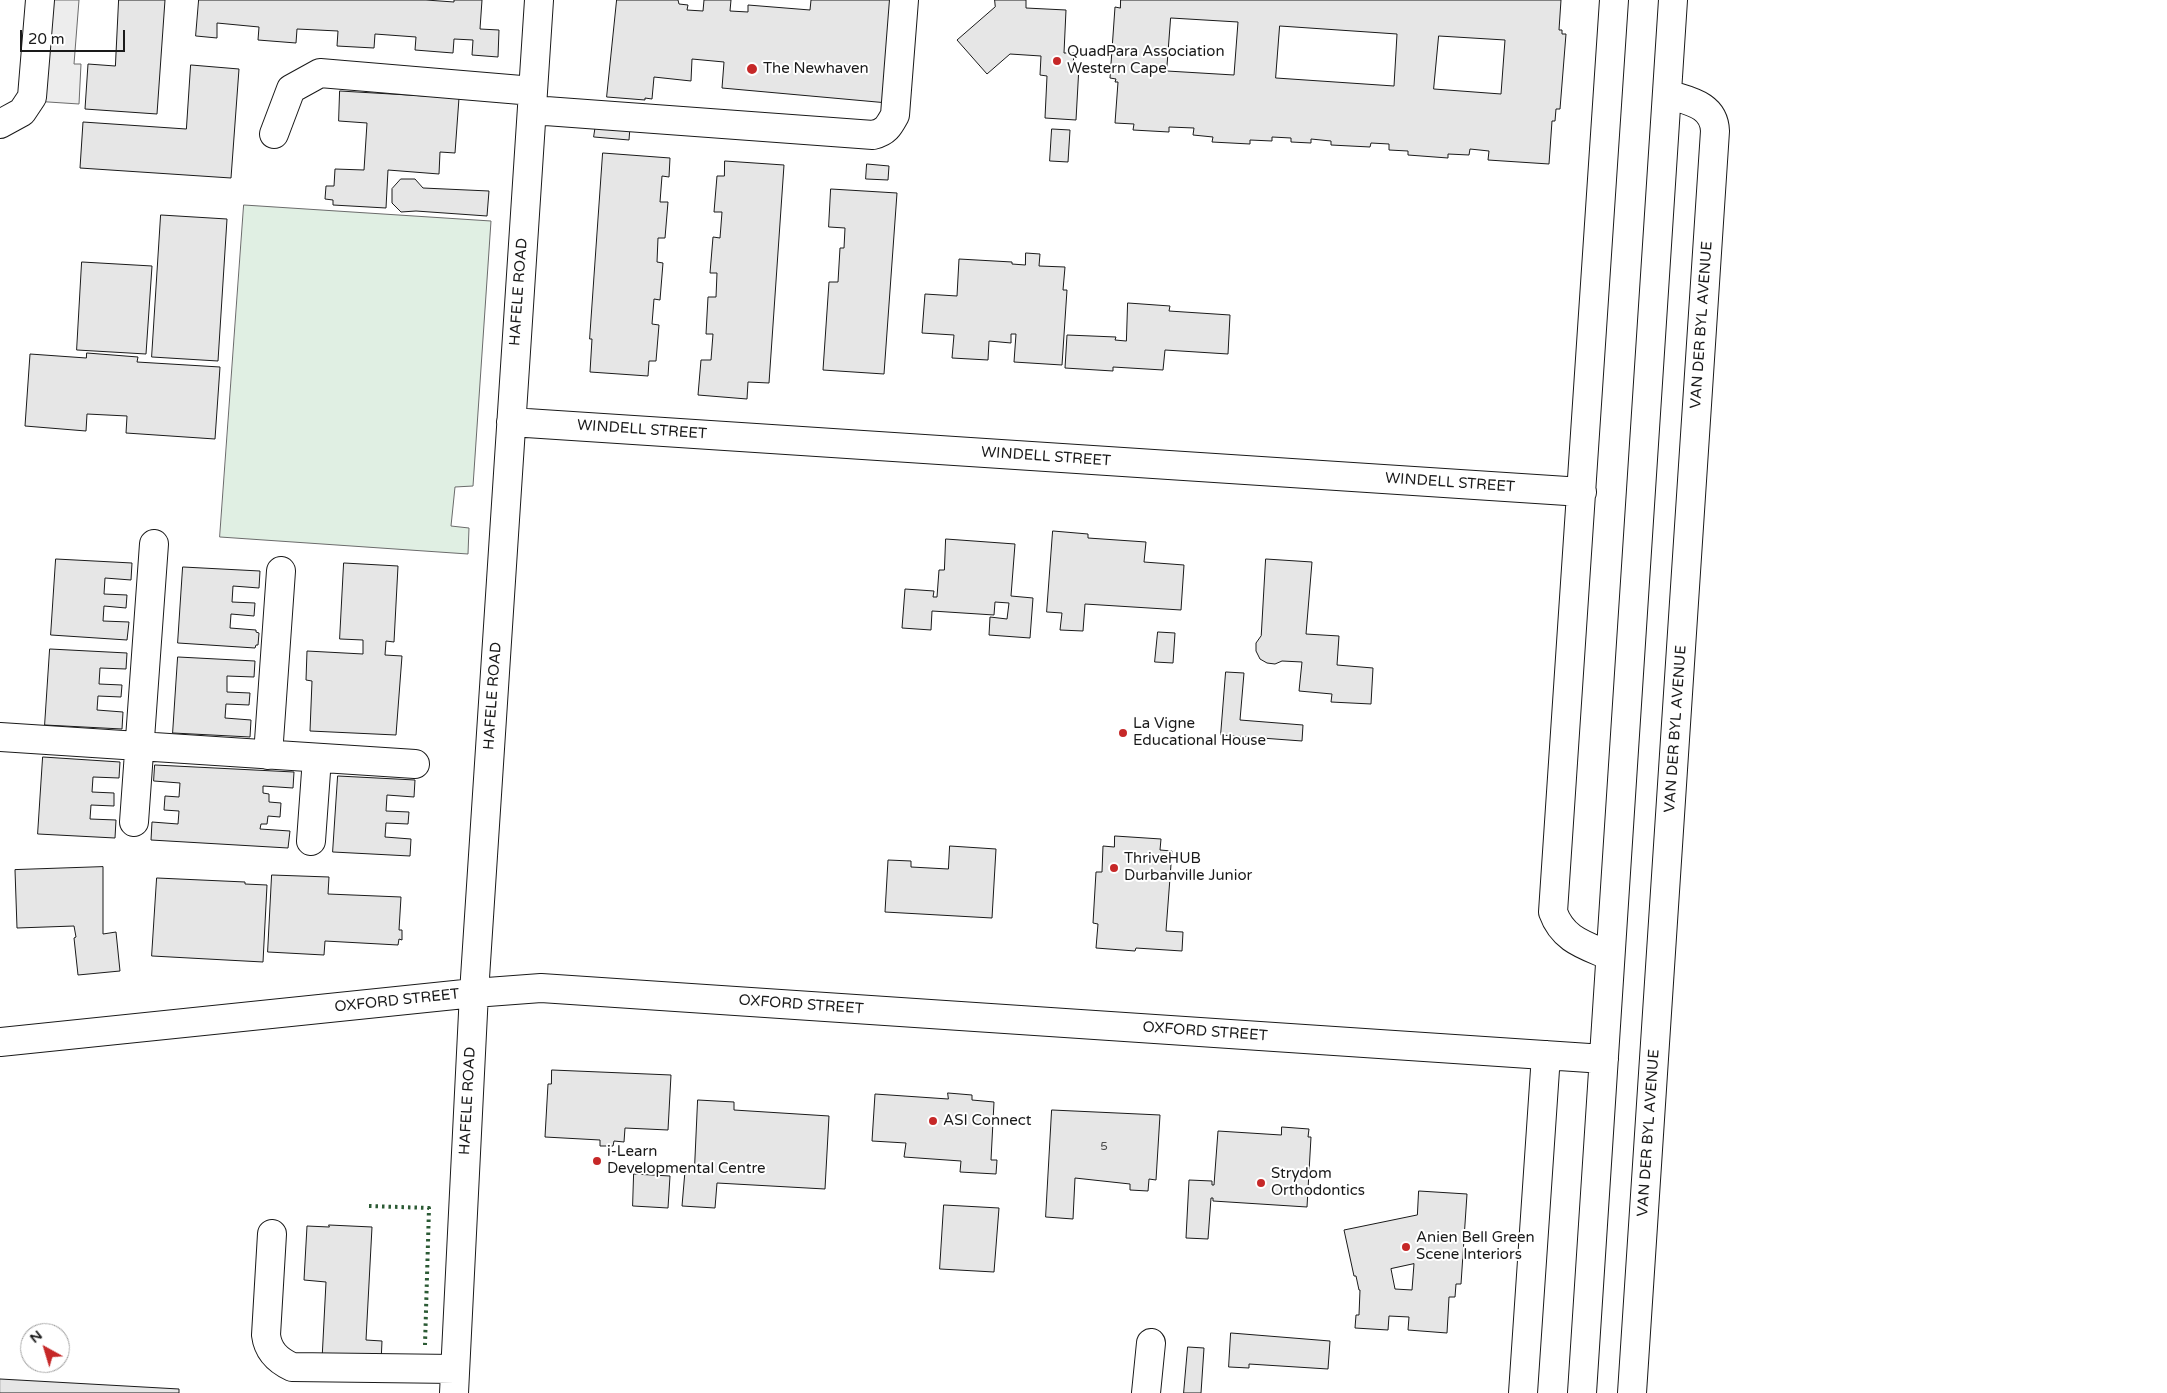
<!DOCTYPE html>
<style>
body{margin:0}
#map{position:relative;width:2167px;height:1393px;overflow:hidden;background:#fff;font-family:"Varela Round",sans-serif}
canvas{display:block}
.north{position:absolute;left:20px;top:1323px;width:50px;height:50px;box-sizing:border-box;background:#fff;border:1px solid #a3a3a3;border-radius:50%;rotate:321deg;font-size:14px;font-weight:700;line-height:20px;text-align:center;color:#1a1a1a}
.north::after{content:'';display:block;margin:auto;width:18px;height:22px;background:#c62828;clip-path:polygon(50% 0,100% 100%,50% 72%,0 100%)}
.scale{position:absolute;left:20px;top:30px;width:105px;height:22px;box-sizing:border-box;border:2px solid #1a1a1a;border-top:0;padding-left:6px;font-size:15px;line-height:18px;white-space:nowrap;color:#1a1a1a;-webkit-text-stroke:4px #fff;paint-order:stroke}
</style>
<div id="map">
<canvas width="2167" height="1393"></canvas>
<div class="north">N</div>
<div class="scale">20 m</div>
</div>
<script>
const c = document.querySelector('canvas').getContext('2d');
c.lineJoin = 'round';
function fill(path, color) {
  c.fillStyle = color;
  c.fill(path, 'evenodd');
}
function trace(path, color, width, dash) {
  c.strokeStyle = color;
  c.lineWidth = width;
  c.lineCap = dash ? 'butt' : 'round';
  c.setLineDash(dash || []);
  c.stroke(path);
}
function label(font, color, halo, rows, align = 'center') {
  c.font = font + ' "Varela Round",sans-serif';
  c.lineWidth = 4;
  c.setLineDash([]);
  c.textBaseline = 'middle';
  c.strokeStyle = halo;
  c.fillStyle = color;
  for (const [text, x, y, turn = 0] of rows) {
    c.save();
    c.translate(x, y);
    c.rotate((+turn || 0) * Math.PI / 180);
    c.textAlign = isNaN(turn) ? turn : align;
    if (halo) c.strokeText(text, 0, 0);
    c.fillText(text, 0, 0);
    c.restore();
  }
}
const green = new Path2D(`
 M 244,205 L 491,221 L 473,486 L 455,487 L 451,526 L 469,528 L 468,554 L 220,537 Z`);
fill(green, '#e0efe3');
trace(green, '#6a6a6a', 1);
const parking = new Path2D(`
 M 40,0 L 79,0 L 74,64 L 81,64 L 79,104 L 33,101 Z`);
fill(parking, '#ededed');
trace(parking, '#6a6a6a', 1);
const building = new Path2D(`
 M 119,0 L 165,0 L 157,114 L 85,109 L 88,64 L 115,66 Z
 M 199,0 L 426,0 L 454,2 L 454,0 L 482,0 L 480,29 L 499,30 L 498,57 L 472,55 L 473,40 L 454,39 L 453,53 L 415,50 L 416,37 L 375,34 L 374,48 L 337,46 L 338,31 L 297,29 L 296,43 L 258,40 L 259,27 L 217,23 L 217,38 L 196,36 Z
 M 617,0 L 678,0 L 679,4 L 688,5 L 687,10 L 703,11 L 704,0 L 731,0 L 730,11 L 748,12 L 748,5 L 810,10 L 811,0 L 897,0 L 888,103 L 722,88 L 724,62 L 692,59 L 691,81 L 654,77 L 652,99 L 645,98 L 645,100 L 607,97 Z
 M 995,0 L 1026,0 L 1026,8 L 1066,10 L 1064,53 L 1074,53 L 1073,66 L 1079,66 L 1076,120 L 1045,118 L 1047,76 L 1040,75 L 1041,56 L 1010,54 L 987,74 L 957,40 L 995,7 Z
 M 1121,0 L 1561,0 L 1559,30 L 1562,30 L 1562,34 L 1566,34 L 1560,109 L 1556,109 L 1555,121 L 1552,121 L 1549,164 L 1488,160 L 1489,151 L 1470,149 L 1469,155 L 1448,154 L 1448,158 L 1408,155 L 1408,151 L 1389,150 L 1389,144 L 1371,143 L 1370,147 L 1331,145 L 1331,141 L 1311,139 L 1311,143 L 1291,142 L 1291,138 L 1272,137 L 1272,141 L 1250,140 L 1250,144 L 1212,142 L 1213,137 L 1193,135 L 1194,128 L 1169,127 L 1169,132 L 1133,130 L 1134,124 L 1115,123 L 1118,82 L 1115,82 L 1116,79 L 1110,78 L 1115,7 L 1120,8 ZM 1171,18 L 1238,22 L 1234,75 L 1167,71 ZM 1280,26 L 1397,34 L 1394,86 L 1276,78 ZM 1439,36 L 1505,40 L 1501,94 L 1434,89 Z
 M 191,65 L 239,69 L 231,178 L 80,168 L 83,122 L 186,129 Z
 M 340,91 L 459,98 L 455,153 L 440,152 L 439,174 L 388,170 L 386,208 L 333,205 L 333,200 L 325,199 L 326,186 L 334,186 L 335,169 L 364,170 L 367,123 L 339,121 Z
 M 596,124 L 630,127 L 629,140 L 594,137 Z
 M 1052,129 L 1070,130 L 1068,162 L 1050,161 Z
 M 603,153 L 670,158 L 669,177 L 662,176 L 660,202 L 668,202 L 665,238 L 658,238 L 657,262 L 663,263 L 660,300 L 654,299 L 652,324 L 659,325 L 656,361 L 649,361 L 648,376 L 590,372 L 592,339 L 590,339 Z
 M 725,161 L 784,165 L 769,383 L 748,382 L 747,399 L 698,395 L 701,360 L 711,360 L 713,334 L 706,334 L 708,297 L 716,297 L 717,273 L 710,273 L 713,237 L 720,238 L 722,212 L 714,212 L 717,176 L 724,176 Z
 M 867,164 L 889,166 L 888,180 L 866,179 Z
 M 401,179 L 415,179 L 423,188 L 489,191 L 487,216 L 416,211 L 401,212 L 392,203 L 392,189 Z
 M 831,189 L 897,193 L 884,374 L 823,370 L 829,282 L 838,282 L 840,248 L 844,248 L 845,228 L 829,227 Z
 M 161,215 L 227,219 L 218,361 L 152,357 Z
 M 1026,253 L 1040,254 L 1039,266 L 1065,267 L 1063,290 L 1067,290 L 1062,365 L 1014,362 L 1016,334 L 1011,334 L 1011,343 L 989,341 L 988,360 L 952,358 L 954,335 L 922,333 L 925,294 L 957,296 L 959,259 L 1012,262 L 1012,264 L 1025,265 Z
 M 82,262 L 152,266 L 146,354 L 77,350 Z
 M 1128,303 L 1170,306 L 1169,311 L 1230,315 L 1228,354 L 1165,350 L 1163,370 L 1113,367 L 1113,371 L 1065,368 L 1067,335 L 1116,337 L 1115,340 L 1126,341 Z
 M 87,353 L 138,357 L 137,362 L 220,367 L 215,439 L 126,433 L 127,416 L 87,414 L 86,431 L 25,426 L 30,354 L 86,358 Z
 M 1053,531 L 1088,534 L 1088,538 L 1146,542 L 1144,562 L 1184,565 L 1181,610 L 1085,604 L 1083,631 L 1060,630 L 1062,613 L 1047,612 Z
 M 946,539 L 1015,544 L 1011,596 L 1033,598 L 1030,638 L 989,635 L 990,617 L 1007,619 L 1009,603 L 995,602 L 994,615 L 932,611 L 931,630 L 902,628 L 905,589 L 934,591 L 933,597 L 937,597 L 939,570 L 944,570 Z
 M 56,559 L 132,563 L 131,580 L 105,578 L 104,594 L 127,595 L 126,608 L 104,606 L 103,621 L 129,622 L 127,640 L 51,635 Z
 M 1266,559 L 1312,562 L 1306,634 L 1339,636 L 1337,665 L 1373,668 L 1371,704 L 1331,702 L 1332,694 L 1299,691 L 1302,662 L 1282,661 L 1275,664 L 1267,663 L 1260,659 L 1256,651 L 1256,643 L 1261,636 Z
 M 344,563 L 398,566 L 394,642 L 386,641 L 385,655 L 402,656 L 396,735 L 310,731 L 312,681 L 306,680 L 307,651 L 363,654 L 363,640 L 340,639 Z
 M 183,567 L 260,571 L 259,588 L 233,586 L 232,602 L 255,603 L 254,616 L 231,614 L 230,628 L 256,630 L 256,632 L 259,633 L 258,645 L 256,645 L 255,648 L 178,643 Z
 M 1158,632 L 1175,633 L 1173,663 L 1155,662 Z
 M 50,649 L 127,653 L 126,669 L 100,668 L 99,684 L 122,685 L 121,697 L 98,696 L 97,710 L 123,712 L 122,729 L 45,725 Z
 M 178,657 L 255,661 L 254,677 L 227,676 L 227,692 L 250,693 L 249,705 L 226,704 L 225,718 L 251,720 L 250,737 L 173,733 Z
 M 1226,672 L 1244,673 L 1240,720 L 1303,725 L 1302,741 L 1221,735 Z
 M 43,757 L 120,762 L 119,778 L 93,777 L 92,792 L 114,793 L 114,806 L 91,805 L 90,819 L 116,820 L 115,838 L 38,834 Z
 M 155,765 L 294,772 L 293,788 L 263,786 L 263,793 L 269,794 L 269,802 L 281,803 L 280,817 L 268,816 L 267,824 L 261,824 L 260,829 L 290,831 L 288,848 L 151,840 L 152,822 L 178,824 L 179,811 L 164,810 L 165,796 L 179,797 L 180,783 L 154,781 Z
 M 338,776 L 415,780 L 414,797 L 387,795 L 386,811 L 409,812 L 408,824 L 386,823 L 385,837 L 411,839 L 410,856 L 333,852 Z
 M 1115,836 L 1161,839 L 1160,850 L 1172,851 L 1166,931 L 1183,932 L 1182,951 L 1136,948 L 1135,951 L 1096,948 L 1098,924 L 1093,923 L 1096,872 L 1102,872 L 1103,846 L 1114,847 Z
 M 950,846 L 996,849 L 992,918 L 885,912 L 888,860 L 911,861 L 911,867 L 948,869 Z
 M 103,867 L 103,934 L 116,932 L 120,971 L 78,975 L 74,938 L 76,937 L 74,926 L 17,928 L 15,870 Z
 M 272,875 L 329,877 L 328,894 L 401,897 L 399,930 L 402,930 L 402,940 L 399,939 L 398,945 L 325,941 L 324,955 L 268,952 Z
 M 157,878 L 245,882 L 245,884 L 267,885 L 263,962 L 152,956 Z
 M 552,1070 L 671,1075 L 668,1130 L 625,1128 L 624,1142 L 614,1141 L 613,1146 L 600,1146 L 600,1140 L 545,1137 L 548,1084 L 551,1084 Z
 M 948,1093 L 972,1095 L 972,1100 L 994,1102 L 991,1160 L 997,1160 L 996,1174 L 960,1172 L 961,1161 L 904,1157 L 906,1143 L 872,1141 L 875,1094 L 948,1099 Z
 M 698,1100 L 734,1102 L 734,1110 L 829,1116 L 825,1189 L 717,1183 L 715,1208 L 682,1206 L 685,1171 L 694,1171 Z
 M 1052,1110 L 1160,1115 L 1156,1180 L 1149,1179 L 1148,1191 L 1130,1190 L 1130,1184 L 1075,1178 L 1073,1219 L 1046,1217 Z
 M 1282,1127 L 1309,1129 L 1308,1137 L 1311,1137 L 1307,1207 L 1213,1201 L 1213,1198 L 1211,1198 L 1208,1239 L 1186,1238 L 1189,1180 L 1212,1181 L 1212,1185 L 1214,1185 L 1218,1131 L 1281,1135 Z
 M 634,1174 L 670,1176 L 668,1208 L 633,1206 Z
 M 1419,1191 L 1467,1194 L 1461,1284 L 1456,1284 L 1455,1297 L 1449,1297 L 1447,1333 L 1408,1330 L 1409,1317 L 1389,1316 L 1388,1330 L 1355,1328 L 1356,1315 L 1359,1315 L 1360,1290 L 1359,1290 L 1356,1276 L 1354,1276 L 1344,1230 L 1417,1215 ZM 1414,1264 L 1412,1290 L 1395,1289 L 1391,1269 Z
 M 944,1205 L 999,1208 L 994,1272 L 940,1269 Z
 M 329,1225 L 372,1227 L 366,1340 L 382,1341 L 381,1363 L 322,1360 L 326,1282 L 304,1280 L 307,1226 L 329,1227 Z
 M 1231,1333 L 1330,1341 L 1328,1369 L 1249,1364 L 1249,1368 L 1229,1367 Z
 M 1188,1347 L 1204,1348 L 1201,1393 L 1184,1393 Z
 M 0,1379 L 179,1389 L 179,1393 L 0,1393 Z`);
fill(building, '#e6e6e6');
trace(building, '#1a1a1a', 1);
const minor = new Path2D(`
 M 532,110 L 873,135 C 886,132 889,126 895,115 L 904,0
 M 0,124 L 22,112 L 32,97 L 40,0
 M 274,134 L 291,89 L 320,73 L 533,91
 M 511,422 L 1582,492
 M 0,737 L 415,764
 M 268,755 L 281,571
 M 134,822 L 154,544
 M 311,841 L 317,758
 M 1610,956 C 1585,945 1563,940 1553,912 L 1614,0
 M 0,1042 L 474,993 L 541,988 L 1604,1059
 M 272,1234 L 266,1335 C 268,1351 277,1360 292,1367 L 455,1369
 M 454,1393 L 474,993 L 539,0
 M 1146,1393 L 1151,1343
 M 1523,1393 L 1546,1055
 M 1582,1393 L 1673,0
 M 1632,1393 L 1715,131 C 1714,104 1688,101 1667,94`);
trace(minor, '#1a1a1a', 30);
trace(minor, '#fff', 28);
trace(new Path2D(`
 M 369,1206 L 429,1208 L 425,1345`), '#2b5a34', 4, [2.5, 4]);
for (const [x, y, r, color] of [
 [1057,61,5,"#c62828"],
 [752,69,6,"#c62828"],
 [1123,733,5,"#c62828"],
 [1114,868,5,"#c62828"],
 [933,1121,5,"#c62828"],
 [597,1161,5,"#c62828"],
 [1261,1183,5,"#c62828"],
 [1406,1247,5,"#c62828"]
]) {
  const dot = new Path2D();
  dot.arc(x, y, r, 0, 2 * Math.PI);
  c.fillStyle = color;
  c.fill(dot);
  trace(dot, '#fff', 2);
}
label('12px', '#4d4d4d', null, [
 ["5",1104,1147]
]);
label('15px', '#1a1a1a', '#fff', [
 ["QuadPara Association",1067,52],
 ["Western Cape",1067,69],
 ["The Newhaven",763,69],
 ["La Vigne",1133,724],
 ["Educational House",1133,741],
 ["ThriveHUB",1124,859],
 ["Durbanville Junior",1124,876],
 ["ASI Connect",943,1121],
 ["i-Learn",607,1152],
 ["Developmental Centre",607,1169],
 ["Strydom",1271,1174],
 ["Orthodontics",1271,1191],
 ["Anien Bell Green",1416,1238],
 ["Scene Interiors",1416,1255]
], 'left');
label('15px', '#1a1a1a', '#fff', [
 ["HAFELE ROAD",519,292,-86],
 ["VAN DER BYL AVENUE",1702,325,-86],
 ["WINDELL STREET",642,430,4],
 ["WINDELL STREET",1046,457,4],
 ["WINDELL STREET",1450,483,4],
 ["HAFELE ROAD",493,696,-86],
 ["VAN DER BYL AVENUE",1676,729,-86],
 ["OXFORD STREET",397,1001,-6],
 ["OXFORD STREET",801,1005,4],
 ["OXFORD STREET",1205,1032,4],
 ["HAFELE ROAD",468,1101,-87],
 ["VAN DER BYL AVENUE",1649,1133,-86]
]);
</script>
